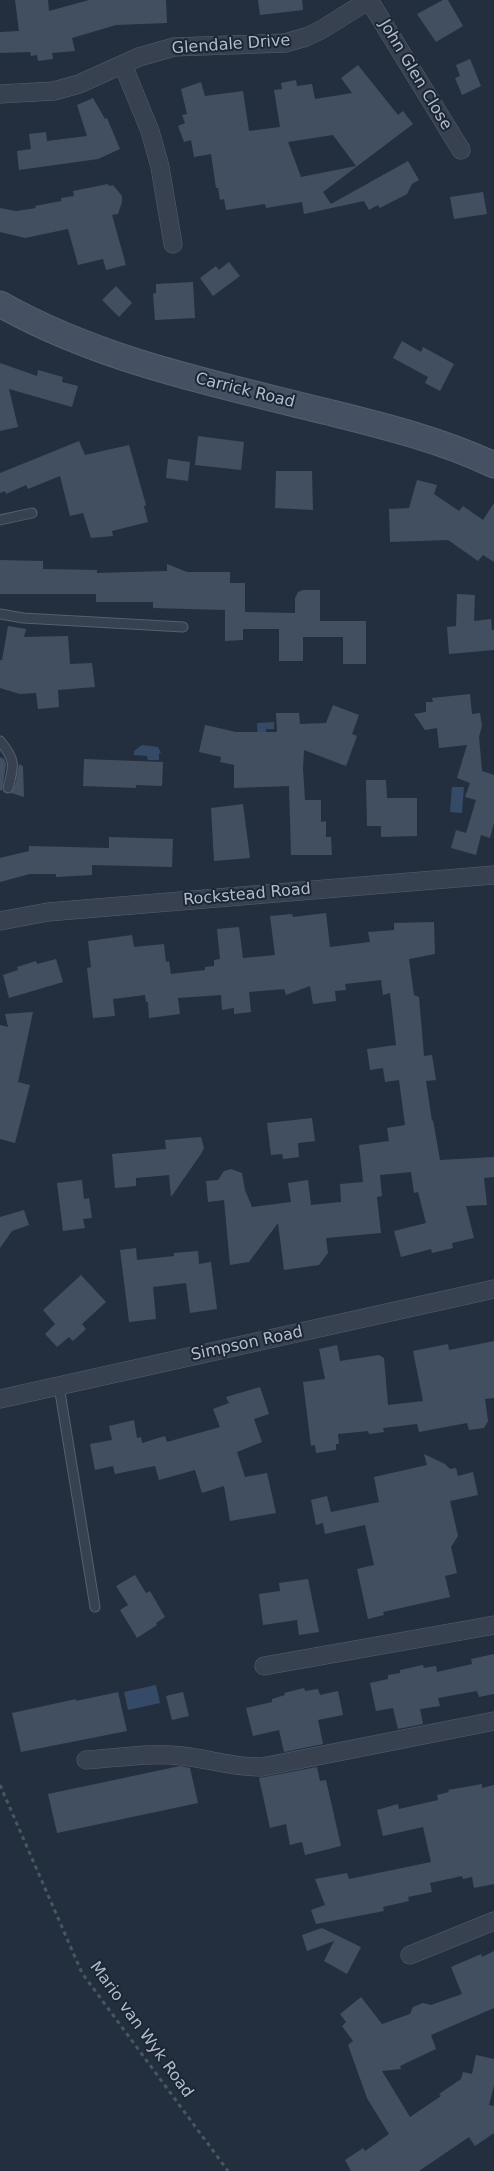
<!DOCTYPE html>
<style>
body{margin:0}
canvas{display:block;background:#232f3f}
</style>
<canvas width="494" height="2171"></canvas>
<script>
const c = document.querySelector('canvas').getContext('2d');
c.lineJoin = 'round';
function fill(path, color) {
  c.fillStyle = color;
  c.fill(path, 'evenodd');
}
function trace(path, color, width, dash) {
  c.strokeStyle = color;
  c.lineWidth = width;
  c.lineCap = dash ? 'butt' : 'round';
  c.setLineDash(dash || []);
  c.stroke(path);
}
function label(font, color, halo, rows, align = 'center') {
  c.font = font + ' "DejaVu Sans",sans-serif';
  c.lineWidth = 4;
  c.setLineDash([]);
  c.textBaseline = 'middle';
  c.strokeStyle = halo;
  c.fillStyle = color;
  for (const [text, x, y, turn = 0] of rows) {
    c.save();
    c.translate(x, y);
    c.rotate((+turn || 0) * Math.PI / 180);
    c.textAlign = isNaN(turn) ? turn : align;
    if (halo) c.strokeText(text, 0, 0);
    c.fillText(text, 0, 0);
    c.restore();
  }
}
fill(new Path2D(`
 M 274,722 L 274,729 L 266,729 L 266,743 L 258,743 L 257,723 Z
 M 142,745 L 158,747 L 161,753 L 159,753 L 159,760 L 148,760 L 147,756 L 134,755 L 134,751 Z
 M 452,787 L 464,787 L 462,813 L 450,812 Z
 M 156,1685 L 160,1703 L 128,1710 L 124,1692 Z`), '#354a67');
fill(new Path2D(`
 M 15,0 L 48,0 L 49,11 L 89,0 L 166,0 L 167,23 L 116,25 L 72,38 L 75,51 L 52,53 L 53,59 L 38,61 L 37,55 L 31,56 L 30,52 L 0,53 L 0,32 L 19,31 Z
 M 258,0 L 302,0 L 303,10 L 260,15 Z
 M 443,0 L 448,0 L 463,26 L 436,42 L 417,14 Z
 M 470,59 L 481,86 L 462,95 L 455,78 L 460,76 L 456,65 Z
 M 358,65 L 398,115 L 403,111 L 413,124 L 323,192 L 331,204 L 408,161 L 419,180 L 412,184 L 407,194 L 380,208 L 378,205 L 369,210 L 364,201 L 304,214 L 302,202 L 266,208 L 265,204 L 226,210 L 224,199 L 220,200 L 218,188 L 216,188 L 211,154 L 194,157 L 191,140 L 184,142 L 178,126 L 185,123 L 182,115 L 187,114 L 181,89 L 201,82 L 205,96 L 243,91 L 249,131 L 280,127 L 274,90 L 282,89 L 281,83 L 296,80 L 297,86 L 312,84 L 315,99 L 352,93 L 341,78 ZM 333,135 L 356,166 L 301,177 L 288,142 Z
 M 93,98 L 105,119 L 107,118 L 120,149 L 98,159 L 19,170 L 17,151 L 31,149 L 29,134 L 46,132 L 47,141 L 87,136 L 77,105 Z
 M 108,184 L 109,186 L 113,185 L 122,196 L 122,202 L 118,214 L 112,215 L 126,265 L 106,270 L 103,259 L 78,265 L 68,229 L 25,238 L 0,232 L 0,208 L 16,211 L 36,208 L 35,206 L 61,201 L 61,198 L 74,196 L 73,191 Z
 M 483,192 L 487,214 L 454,219 L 450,197 Z
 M 229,262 L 240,276 L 213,296 L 200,278 L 216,266 L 219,270 Z
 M 193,282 L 195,318 L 155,320 L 153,294 L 156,293 L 156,284 Z
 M 116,286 L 132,303 L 119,317 L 102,300 Z
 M 402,341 L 421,352 L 423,347 L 454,364 L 440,391 L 425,383 L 428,377 L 393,358 Z
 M 0,363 L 37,376 L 38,370 L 63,377 L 62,382 L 78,386 L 72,407 L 9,389 L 18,427 L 0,431 Z
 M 198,436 L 244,442 L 241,470 L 195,465 Z
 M 79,441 L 85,455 L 129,445 L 146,505 L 144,506 L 148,522 L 112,531 L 113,536 L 91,538 L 83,513 L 70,516 L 60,476 L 28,489 L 26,485 L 6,494 L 5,491 L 0,493 L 0,473 Z
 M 168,459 L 190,462 L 188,481 L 166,478 Z
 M 276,471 L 312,471 L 313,510 L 275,508 Z
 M 417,480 L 437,485 L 434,494 L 459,511 L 463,506 L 483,520 L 494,503 L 494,562 L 483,555 L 478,561 L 448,540 L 390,542 L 389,509 L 409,508 Z
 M 0,560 L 43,561 L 43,569 L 97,570 L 97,573 L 167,571 L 167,564 L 187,572 L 230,572 L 230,583 L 245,583 L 245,612 L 295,613 L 295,598 L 298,592 L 303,590 L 320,590 L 320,621 L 366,621 L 366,664 L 343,664 L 343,637 L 303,637 L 303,661 L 279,661 L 279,629 L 243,629 L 243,640 L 225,641 L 225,610 L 153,608 L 153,602 L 96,602 L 96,594 L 0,594 Z
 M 457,594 L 475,595 L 474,621 L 491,619 L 492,630 L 494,630 L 494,650 L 449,654 L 447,627 L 456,626 Z
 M 8,626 L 26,629 L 24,637 L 68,636 L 70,664 L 92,663 L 95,687 L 58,690 L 59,707 L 38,709 L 36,693 L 20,694 L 0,688 L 0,660 L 2,660 Z
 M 470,694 L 472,714 L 480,713 L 482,726 L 479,737 L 482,771 L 494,775 L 494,823 L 490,838 L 481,835 L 476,855 L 451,848 L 456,830 L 466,833 L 476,800 L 465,797 L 470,783 L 457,778 L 467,745 L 439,748 L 437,728 L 425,730 L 414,714 L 426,712 L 426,702 L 433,702 L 432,698 Z
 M 333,705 L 359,715 L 352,734 L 357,736 L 346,766 L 304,750 L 303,769 L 305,800 L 321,800 L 321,822 L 326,821 L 326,837 L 331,837 L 332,855 L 291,855 L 289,786 L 234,788 L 234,765 L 220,762 L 221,757 L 199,752 L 205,725 L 236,732 L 277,732 L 276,713 L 299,713 L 300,724 L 326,723 Z
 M 0,757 L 4,759 L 6,764 L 2,791 L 0,790 Z
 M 84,759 L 163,762 L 162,786 L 136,785 L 136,788 L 83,786 Z
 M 19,764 L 23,766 L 24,797 L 11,793 L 16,782 Z
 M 366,780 L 386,780 L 387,798 L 417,798 L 417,836 L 381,837 L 381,826 L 367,826 Z
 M 243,804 L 250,858 L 214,861 L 211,808 Z
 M 109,837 L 173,839 L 172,867 L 92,865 L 92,875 L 56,877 L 56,874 L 30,874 L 0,882 L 0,858 L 29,851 L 29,846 L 109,848 Z
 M 326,913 L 330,947 L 370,942 L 368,932 L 394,930 L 394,923 L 434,922 L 435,954 L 409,959 L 414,995 L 419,997 L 424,1056 L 432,1055 L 436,1080 L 426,1081 L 432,1121 L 433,1120 L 440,1160 L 494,1157 L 494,1177 L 484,1178 L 487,1205 L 466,1206 L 474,1238 L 452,1243 L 453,1248 L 432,1253 L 431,1249 L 401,1257 L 394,1231 L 426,1223 L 418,1192 L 414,1193 L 411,1172 L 380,1175 L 382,1196 L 377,1197 L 381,1233 L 326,1238 L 328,1253 L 319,1265 L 284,1270 L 278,1223 L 249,1262 L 230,1265 L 224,1200 L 208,1202 L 206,1181 L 218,1180 L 224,1171 L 231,1169 L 242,1173 L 245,1190 L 252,1207 L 291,1202 L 288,1183 L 308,1180 L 311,1205 L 341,1202 L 340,1184 L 363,1182 L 359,1145 L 389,1141 L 387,1128 L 405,1125 L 399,1080 L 385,1082 L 383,1068 L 370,1070 L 367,1049 L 396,1045 L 390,993 L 383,995 L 381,980 L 345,984 L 346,990 L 335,991 L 336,1001 L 313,1004 L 310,986 L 286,995 L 284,989 L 249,992 L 251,1012 L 234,1014 L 234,1008 L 222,1010 L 221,995 L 178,998 L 180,1014 L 149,1018 L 148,1002 L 146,1002 L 145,995 L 113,999 L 115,1016 L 93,1018 L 87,968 L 91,967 L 88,941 L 132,935 L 134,947 L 164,944 L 166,962 L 169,961 L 171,974 L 205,970 L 205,967 L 214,966 L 214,960 L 220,959 L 217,929 L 239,927 L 243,958 L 275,955 L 270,916 L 292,914 L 293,917 Z
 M 56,959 L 63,982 L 9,998 L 3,975 L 18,970 L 17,967 L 36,961 L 37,964 Z
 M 33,1012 L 18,1082 L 30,1085 L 15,1143 L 0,1139 L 0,1025 L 8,1027 L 5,1014 Z
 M 312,1118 L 315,1141 L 298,1143 L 299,1157 L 283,1159 L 282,1154 L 271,1155 L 267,1123 Z
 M 201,1137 L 204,1148 L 201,1154 L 171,1197 L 169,1175 L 136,1178 L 136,1186 L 115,1188 L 112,1154 L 166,1149 L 165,1140 Z
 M 82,1180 L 84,1199 L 89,1198 L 92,1218 L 83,1219 L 85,1228 L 63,1231 L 57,1183 Z
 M 24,1210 L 29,1225 L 12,1231 L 0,1248 L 0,1217 Z
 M 136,1248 L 137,1260 L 174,1256 L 174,1253 L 198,1251 L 199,1264 L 211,1262 L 217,1309 L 190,1313 L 186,1283 L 153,1287 L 156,1319 L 129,1322 L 120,1250 Z
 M 81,1275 L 106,1302 L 82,1324 L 86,1329 L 73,1341 L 69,1337 L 57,1347 L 45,1334 L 55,1324 L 43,1310 Z
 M 494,1341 L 494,1398 L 485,1399 L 488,1421 L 484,1428 L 469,1430 L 467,1423 L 419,1432 L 417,1424 L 383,1428 L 384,1432 L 369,1434 L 368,1431 L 338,1434 L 339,1444 L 336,1444 L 336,1450 L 316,1453 L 315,1445 L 311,1446 L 303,1382 L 325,1379 L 319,1349 L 337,1345 L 340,1361 L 379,1355 L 384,1358 L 388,1405 L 423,1401 L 413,1351 L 448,1344 L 449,1350 Z
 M 260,1387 L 269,1414 L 254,1419 L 262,1442 L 237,1452 L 245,1477 L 267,1473 L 276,1513 L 230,1521 L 224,1486 L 202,1493 L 195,1470 L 159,1480 L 155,1466 L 115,1474 L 113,1466 L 95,1470 L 90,1444 L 112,1440 L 109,1426 L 134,1420 L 137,1438 L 141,1437 L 142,1443 L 165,1436 L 167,1442 L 220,1427 L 213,1409 L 229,1403 L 226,1397 Z
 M 424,1454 L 445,1464 L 450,1469 L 456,1468 L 458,1476 L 473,1472 L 478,1495 L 450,1501 L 458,1536 L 451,1547 L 457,1573 L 445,1576 L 450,1597 L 383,1612 L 384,1615 L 368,1619 L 357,1569 L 374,1565 L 365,1525 L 325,1534 L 323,1523 L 316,1525 L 311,1500 L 327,1496 L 331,1512 L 379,1502 L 374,1477 L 427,1465 Z
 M 135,1575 L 146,1593 L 150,1591 L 165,1617 L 156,1623 L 157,1625 L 137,1638 L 120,1610 L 128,1605 L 116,1586 Z
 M 308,1579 L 319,1632 L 299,1635 L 297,1620 L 263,1625 L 259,1594 L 280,1591 L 279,1583 Z
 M 494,1654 L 494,1694 L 479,1697 L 477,1691 L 438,1698 L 440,1706 L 420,1709 L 423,1724 L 398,1729 L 393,1708 L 376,1711 L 370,1683 L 388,1679 L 388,1675 L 400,1673 L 400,1670 L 423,1665 L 424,1668 L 436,1666 L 437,1672 L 472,1664 L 471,1659 Z
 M 304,1688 L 305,1691 L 318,1689 L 320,1695 L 338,1691 L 343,1715 L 318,1720 L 323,1744 L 284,1752 L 279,1730 L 253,1736 L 246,1708 L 272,1702 L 272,1699 L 285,1695 L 284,1693 Z
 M 118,1692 L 127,1731 L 21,1752 L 12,1713 L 76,1699 L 76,1701 Z
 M 183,1692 L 189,1716 L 172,1720 L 166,1696 Z
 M 180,1766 L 190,1768 L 198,1803 L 57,1833 L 48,1794 Z
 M 317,1767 L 320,1781 L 326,1780 L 341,1846 L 305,1855 L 302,1842 L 290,1845 L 286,1824 L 270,1828 L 259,1778 Z
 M 482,1784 L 482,1788 L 494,1785 L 494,1884 L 474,1888 L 472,1877 L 463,1879 L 462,1876 L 430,1883 L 432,1892 L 408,1897 L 409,1901 L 383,1907 L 384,1911 L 316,1924 L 311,1910 L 325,1905 L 315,1879 L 347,1873 L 349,1879 L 431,1862 L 423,1827 L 383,1836 L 377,1810 L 398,1804 L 399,1809 L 438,1800 L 437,1795 L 449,1792 L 448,1790 Z
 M 322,1928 L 361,1947 L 347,1974 L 324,1961 L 334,1941 L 307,1951 L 302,1935 Z
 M 494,1951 L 494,2008 L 431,2035 L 436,2049 L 400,2066 L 401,2069 L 382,2071 L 410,2117 L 441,2096 L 439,2094 L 461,2079 L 463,2072 L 472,2074 L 476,2055 L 494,2059 L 494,2085 L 489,2105 L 494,2106 L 494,2133 L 475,2146 L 469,2137 L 419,2171 L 351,2171 L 345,2160 L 363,2148 L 365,2151 L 389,2134 L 367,2098 L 348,2045 L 353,2041 L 342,2026 L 346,2022 L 340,2014 L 361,1997 L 382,2024 L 410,2014 L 413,2007 L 423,2003 L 431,2005 L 462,1994 L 451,1967 L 481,1954 L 482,1957 Z`), '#414f61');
const lane = new Path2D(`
 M 0,520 L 32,513
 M 0,614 L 23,618 L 183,627
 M 0,741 C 16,760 14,766 8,788
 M 59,1386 L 95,1607`);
const street = new Path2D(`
 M 369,0 L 461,150
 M 123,65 L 150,131 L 160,167 L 173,244
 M 0,94 L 54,91 L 79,84 L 139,57 L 174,47 L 285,43 L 306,37 L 321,30 L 369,0
 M 0,921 L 48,912 L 494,875
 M 0,1399 L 494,1289
 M 264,1666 L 494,1625
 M 86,1760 C 118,1758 151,1752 182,1756 C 210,1759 235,1768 262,1767 L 494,1721
 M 410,1955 L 494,1921`);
const secondary = new Path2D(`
 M 0,304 C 101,361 216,384 328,412 C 384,426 441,440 494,465`);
trace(lane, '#555f6d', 11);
trace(street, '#555f6d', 19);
trace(secondary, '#555f6d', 27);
trace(new Path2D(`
 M 0,1785 L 82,1973 L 228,2171`), '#435a5d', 3, [4, 4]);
trace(lane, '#37414f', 9);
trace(street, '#37414f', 18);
trace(secondary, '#455062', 25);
label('16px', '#b3bcca', '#1c2634', [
 ["Glendale Drive",231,45,-4],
 ["John Glen Close",415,75,59],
 ["Carrick Road",245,391,14],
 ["Rockstead Road",247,895,-5],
 ["Simpson Road",247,1344,-12],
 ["Mario van Wyk Road",141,2030,54]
]);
</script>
